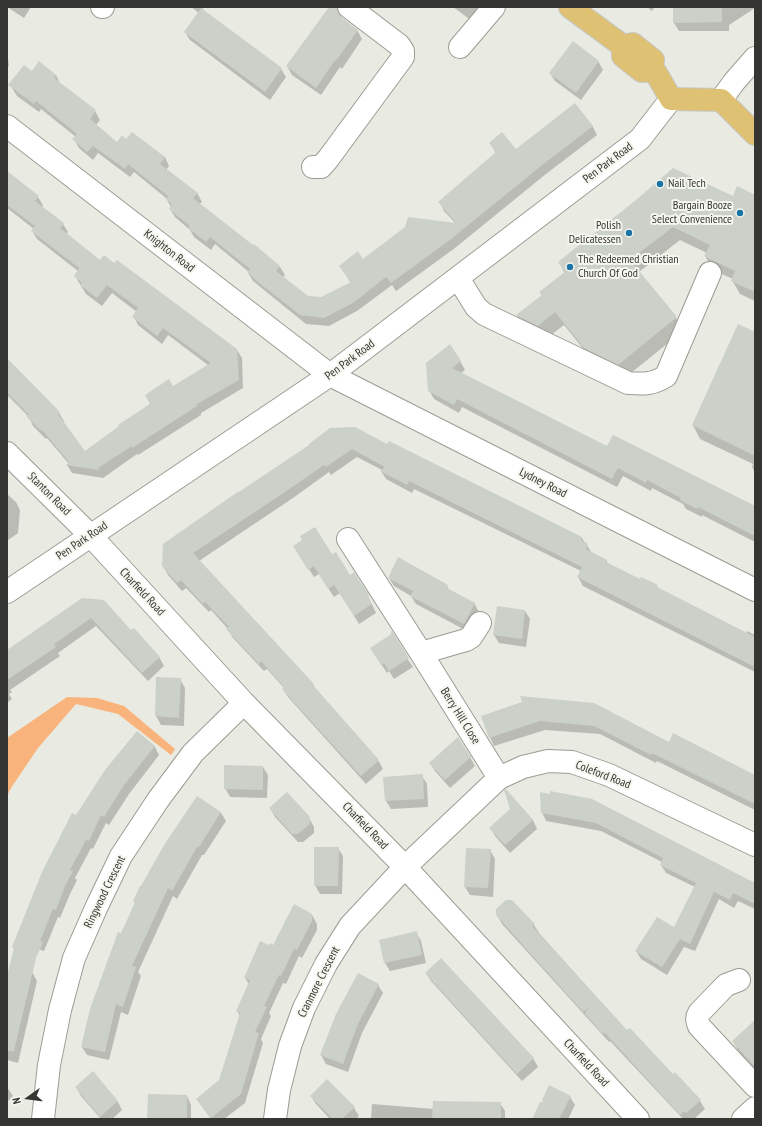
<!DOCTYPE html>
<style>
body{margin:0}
#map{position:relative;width:762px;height:1126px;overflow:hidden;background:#e9eae1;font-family:"PT Sans Narrow",sans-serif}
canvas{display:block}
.frame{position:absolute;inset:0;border:8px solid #353632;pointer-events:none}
.north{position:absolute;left:8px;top:1078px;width:40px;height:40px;-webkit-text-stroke:3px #f6f7ef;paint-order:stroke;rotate:256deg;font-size:11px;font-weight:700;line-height:16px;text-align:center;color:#353632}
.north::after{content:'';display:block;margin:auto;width:14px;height:18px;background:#353632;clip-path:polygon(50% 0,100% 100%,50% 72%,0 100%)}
</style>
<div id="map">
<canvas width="762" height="1126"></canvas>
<div class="frame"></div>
<div class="north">N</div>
</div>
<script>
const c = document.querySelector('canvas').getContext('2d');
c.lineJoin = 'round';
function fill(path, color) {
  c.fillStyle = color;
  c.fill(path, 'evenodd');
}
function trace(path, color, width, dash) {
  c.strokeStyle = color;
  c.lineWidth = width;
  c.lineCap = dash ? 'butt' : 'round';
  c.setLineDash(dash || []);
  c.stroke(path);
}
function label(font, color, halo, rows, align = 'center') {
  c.font = font + ' "PT Sans Narrow",sans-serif';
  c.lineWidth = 4;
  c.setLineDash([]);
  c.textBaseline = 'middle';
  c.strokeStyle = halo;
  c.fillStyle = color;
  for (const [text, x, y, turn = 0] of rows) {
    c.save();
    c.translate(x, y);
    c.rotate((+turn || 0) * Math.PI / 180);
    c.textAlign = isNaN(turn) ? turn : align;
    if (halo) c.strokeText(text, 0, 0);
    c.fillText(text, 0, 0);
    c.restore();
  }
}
fill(new Path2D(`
 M 67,697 L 97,698 L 124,706 L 175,749 L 171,755 L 118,714 L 76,704 L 38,748 L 11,788 L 7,796 L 7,738 Z`), '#f9b37c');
fill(new Path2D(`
 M 7,7 L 31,7 L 24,18 Z
 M 191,7 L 204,7 L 202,10 L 281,69 L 286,77 L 270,100 L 190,40 L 185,32 L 199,13 Z
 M 330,7 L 337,7 L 341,14 L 341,18 L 357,30 L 362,39 L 342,69 L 340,67 L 321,95 L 292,75 L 287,66 Z
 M 453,7 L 482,7 L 472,21 Z
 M 647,7 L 655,7 L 652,11 Z
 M 674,7 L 755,7 L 755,8 L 729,25 L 729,31 L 679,31 L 674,23 Z
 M 7,58 L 8,58 L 9,66 L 7,66 Z
 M 598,61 L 603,70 L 581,100 L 555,81 L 550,73 Z
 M 32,72 L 56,75 L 60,84 L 95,111 L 100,120 L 96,125 L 117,143 L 126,140 L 165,157 L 169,166 L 166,170 L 197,193 L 202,202 L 199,204 L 253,247 L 254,245 L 280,267 L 285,275 L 283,277 L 308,297 L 321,298 L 351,283 L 340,266 L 363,260 L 456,224 L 444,211 L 440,202 L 496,153 L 490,143 L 516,151 L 575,104 L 593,127 L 597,135 L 546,174 L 455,248 L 396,291 L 392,285 L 357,311 L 329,326 L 306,324 L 264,290 L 253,281 L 248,273 L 249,272 L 215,244 L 211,250 L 194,237 L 190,230 L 175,217 L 170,209 L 171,207 L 166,198 L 134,172 L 130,177 L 98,153 L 93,160 L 79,148 L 74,139 L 76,137 L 41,109 L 39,112 L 17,96 L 12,88 Z
 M 7,172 L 38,197 L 43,205 L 42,207 L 63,224 L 68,232 L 66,235 L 100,261 L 237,350 L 242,358 L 243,388 L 201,413 L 201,415 L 138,455 L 137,454 L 103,478 L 72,473 L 67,465 L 69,464 L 47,438 L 46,439 L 33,426 L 29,417 L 8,396 L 7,397 L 7,360 L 59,413 L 64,421 L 63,422 L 85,452 L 173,387 L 208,365 L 168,335 L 162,344 L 138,325 L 134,317 L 137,312 L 112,293 L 102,306 L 86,294 L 75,276 L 78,271 L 37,239 L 32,231 L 34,229 L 7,208 Z
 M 755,196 L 755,301 L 740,294 L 732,280 L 733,279 L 713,270 L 705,256 L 707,253 L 680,240 L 639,272 L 676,318 L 683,331 L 626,377 L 593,361 L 564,325 L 546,339 L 525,329 L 517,316 L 542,296 L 540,292 L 565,274 L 559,262 L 733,198 Z
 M 739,326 L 755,333 L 755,473 L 752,467 L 753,464 L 700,439 L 693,425 Z
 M 460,361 L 465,370 L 461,373 L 608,447 L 614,436 L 755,506 L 755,542 L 702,515 L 702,517 L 686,509 L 683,504 L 652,488 L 651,491 L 623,476 L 617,487 L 462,407 L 459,413 L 434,399 L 429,390 L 427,363 Z
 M 311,445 L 388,445 L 582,538 L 592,553 L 606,560 L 609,565 L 640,581 L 657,586 L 659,589 L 746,634 L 747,631 L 755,635 L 755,672 L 583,586 L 578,577 L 581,571 L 414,489 L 412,493 L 386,479 L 381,471 L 382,470 L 357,457 L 331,475 L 329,472 L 293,498 L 199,561 L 313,684 L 317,692 L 378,760 L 383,769 L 366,784 L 288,697 L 283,689 L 284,688 L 267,669 L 264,671 L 233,638 L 228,629 L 211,610 L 209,612 L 186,588 L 182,591 L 168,575 L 163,566 Z
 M 7,494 L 16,502 L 20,510 L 18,533 L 7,541 Z
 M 303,540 L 332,556 L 350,577 L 368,596 L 376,613 L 359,624 L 340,593 L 334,597 L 319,574 L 314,577 L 299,554 Z
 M 389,578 L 447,586 L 449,590 L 474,603 L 479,612 L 469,632 L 416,604 L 411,596 L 394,586 Z
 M 82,599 L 131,631 L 159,657 L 164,666 L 148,681 L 96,626 L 58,653 L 60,656 L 10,690 L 12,692 L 9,694 L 12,699 L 7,703 L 7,651 Z
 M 525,611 L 530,619 L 526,647 L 499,643 L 494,635 Z
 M 391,635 L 413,667 L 394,679 L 389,671 L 387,673 L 376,656 Z
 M 157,678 L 180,679 L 185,688 L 184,726 L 161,725 L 156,716 Z
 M 523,703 L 670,743 L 755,776 L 755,810 L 657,761 L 656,763 L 600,734 L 545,730 L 494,746 L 490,737 Z
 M 137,733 L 155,747 L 159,755 L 129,794 L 109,825 L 106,823 L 93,849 L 91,848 L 75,878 L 77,880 L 70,894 L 60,918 L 58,917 L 44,951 L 22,944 Z
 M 470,757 L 475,766 L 450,788 L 435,771 L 430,763 Z
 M 263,767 L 268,775 L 267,798 L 230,797 L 225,788 Z
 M 422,776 L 427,784 L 428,807 L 391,809 L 386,801 Z
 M 506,790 L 533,820 L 537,829 L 510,853 L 495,836 L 491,828 L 511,809 Z
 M 541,793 L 755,883 L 755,909 L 738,901 L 734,908 L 719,899 L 695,951 L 684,947 L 667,975 L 641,959 L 636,951 L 675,928 L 695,887 L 666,873 L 661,865 L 662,862 L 601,831 L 546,821 L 542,812 Z
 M 197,797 L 221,813 L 226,821 L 204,855 L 202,855 L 177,899 L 173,896 L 138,972 L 141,976 L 128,1015 L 121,1012 L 109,1060 L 87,1055 L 82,1047 L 121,935 L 136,904 L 134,901 Z
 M 270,808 L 309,818 L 314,827 L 314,833 L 303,842 L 298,842 L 275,817 Z
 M 338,848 L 343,856 L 342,894 L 320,894 L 315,885 Z
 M 490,850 L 495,859 L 493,897 L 470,895 L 465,887 Z
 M 512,901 L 534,925 L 539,933 L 627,1031 L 673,1076 L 675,1074 L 700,1101 L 705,1109 L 694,1119 L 683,1119 L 610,1041 L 609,1042 L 502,924 L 497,915 Z
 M 312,915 L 317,924 L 317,930 L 302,958 L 299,956 L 286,984 L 283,983 L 269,1013 L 271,1016 L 261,1039 L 263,1043 L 245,1103 L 224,1119 L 211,1119 L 197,1099 L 220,1081 L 240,1016 L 237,1011 L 249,984 L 245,978 L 269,946 L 273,946 Z
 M 416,932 L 421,941 L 426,963 L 390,971 L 385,963 Z
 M 32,972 L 37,981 L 18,1063 L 7,1060 L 7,981 Z
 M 426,973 L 533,1058 L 538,1067 L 522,1081 L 431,981 Z
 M 378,985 L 383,993 L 362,1033 L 348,1072 L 326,1064 L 321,1055 Z
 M 755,1021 L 755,1069 L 738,1050 L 733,1041 Z
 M 93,1073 L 118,1102 L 122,1110 L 112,1119 L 101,1119 L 81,1096 L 76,1087 Z
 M 7,1087 L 13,1096 L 7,1102 Z
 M 187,1096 L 191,1105 L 191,1119 L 149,1119 L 148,1118 Z
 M 311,1096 L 354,1108 L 359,1116 L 356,1119 L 330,1119 L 316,1104 Z
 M 570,1097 L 575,1105 L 568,1119 L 533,1119 L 545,1104 L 543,1100 Z
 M 500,1103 L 505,1111 L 505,1119 L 371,1119 L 372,1104 L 434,1109 Z`), '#0003');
fill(new Path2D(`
 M 329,7 L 337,7 L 338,12 L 341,17 L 358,30 L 336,61 L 335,60 L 316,88 L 286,66 Z
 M 673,7 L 722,7 L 722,22 L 673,23 Z
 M 201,8 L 282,68 L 265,92 L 184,32 Z
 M 573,41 L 599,61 L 576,93 L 549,73 Z
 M 39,61 L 56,75 L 54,78 L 96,110 L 90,119 L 117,142 L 122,135 L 126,139 L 132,132 L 165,157 L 160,164 L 198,193 L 193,198 L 253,245 L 254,244 L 280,266 L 276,271 L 308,296 L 321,297 L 351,282 L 339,266 L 358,251 L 363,259 L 405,227 L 408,217 L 456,223 L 438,202 L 496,152 L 489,143 L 502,132 L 516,149 L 575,103 L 593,126 L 541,166 L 451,239 L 391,283 L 386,277 L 353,303 L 324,318 L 300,315 L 258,282 L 247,272 L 250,269 L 210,237 L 206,242 L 188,228 L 190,226 L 169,209 L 172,204 L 166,199 L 168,196 L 128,164 L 125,169 L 93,146 L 87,152 L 72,139 L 77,134 L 36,101 L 34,104 L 8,85 L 24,65 L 32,71 Z
 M 673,168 L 733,196 L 737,186 L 755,195 L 755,292 L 731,281 L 735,271 L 704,256 L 710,245 L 673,227 L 630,260 L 677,317 L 618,365 L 584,348 L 555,312 L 538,326 L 516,315 L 542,295 L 539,292 L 565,272 L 558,262 L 636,200 Z
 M 7,171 L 39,196 L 35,201 L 64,223 L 60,228 L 100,260 L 104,255 L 114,263 L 117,260 L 237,349 L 239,380 L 197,404 L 197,406 L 132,448 L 132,446 L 98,468 L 99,470 L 66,465 L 69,462 L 42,430 L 41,431 L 27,417 L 29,415 L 7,393 L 7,358 L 60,412 L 58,414 L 85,451 L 119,426 L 118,425 L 150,404 L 145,395 L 169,379 L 173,386 L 211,363 L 163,328 L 157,336 L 132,317 L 138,308 L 107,285 L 97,298 L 80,285 L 82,283 L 74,276 L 79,268 L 31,231 L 35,226 L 7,205 Z
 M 738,324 L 755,332 L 755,456 L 692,425 Z
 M 450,344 L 461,361 L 452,368 L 607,446 L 613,435 L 755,506 L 755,536 L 698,507 L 697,509 L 680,500 L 681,498 L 647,480 L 646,483 L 618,468 L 612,479 L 457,399 L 454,405 L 428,391 L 426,363 Z
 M 355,427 L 387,444 L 389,441 L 582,537 L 581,540 L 588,544 L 586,549 L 607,560 L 606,562 L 640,579 L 641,577 L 658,585 L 657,587 L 755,637 L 755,667 L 577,577 L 582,567 L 409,481 L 407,485 L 380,471 L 385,467 L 352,449 L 326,467 L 324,465 L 288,490 L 193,553 L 313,683 L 312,684 L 379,760 L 361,776 L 282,689 L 284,687 L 261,661 L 259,664 L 238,642 L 226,629 L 229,627 L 205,602 L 203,604 L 181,580 L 177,583 L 162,566 L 163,544 L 239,491 L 239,492 L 309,445 L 309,444 L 330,428 Z
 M 315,527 L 332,554 L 336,552 L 350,575 L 354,572 L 369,595 L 369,599 L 372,604 L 354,616 L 334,585 L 328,589 L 314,566 L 308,570 L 293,546 L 302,540 L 300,536 Z
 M 398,557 L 448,585 L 447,588 L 475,603 L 464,624 L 410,596 L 413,591 L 388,578 Z
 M 82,598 L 104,600 L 131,630 L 134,628 L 160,657 L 142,673 L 91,618 L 54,644 L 56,647 L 7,680 L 7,650 Z
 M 497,606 L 525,610 L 522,639 L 493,635 Z
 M 392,631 L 409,658 L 389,671 L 384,663 L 381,665 L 370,648 L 390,635 Z
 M 156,677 L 181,678 L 179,718 L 155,716 Z
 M 520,696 L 594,703 L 669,742 L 673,733 L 755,775 L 755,804 L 652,753 L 651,755 L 594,726 L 540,721 L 489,738 L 481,716 L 522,702 Z
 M 137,731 L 155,746 L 124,785 L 104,817 L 101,815 L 89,841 L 86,840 L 70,870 L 73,871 L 65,886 L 56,910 L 53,909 L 40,941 L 43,942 L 36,958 L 14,1051 L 7,1051 L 7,976 L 14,948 L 12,947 L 42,872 L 72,813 L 76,815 L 105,770 Z
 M 458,737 L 471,757 L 445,780 L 429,763 Z
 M 224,765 L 263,766 L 263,790 L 224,789 Z
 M 423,774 L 424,799 L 385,801 L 383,777 Z
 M 506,789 L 533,820 L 505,845 L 489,828 L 510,809 L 504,790 Z
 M 550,791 L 592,799 L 755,883 L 755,904 L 733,893 L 730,900 L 714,892 L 690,944 L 680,939 L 662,967 L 635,951 L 657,917 L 674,927 L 696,883 L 660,865 L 663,858 L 596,823 L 541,813 L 540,792 L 550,794 Z
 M 287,792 L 310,817 L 310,824 L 298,834 L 292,834 L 269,808 Z
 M 197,796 L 221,812 L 199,847 L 197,847 L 172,891 L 168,888 L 132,966 L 136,967 L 123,1007 L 116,1004 L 105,1052 L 81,1047 L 90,1009 L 118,932 L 121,933 L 128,918 L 135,902 L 133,901 L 140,886 L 141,886 L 164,845 Z
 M 314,847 L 339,847 L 338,886 L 314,886 Z
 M 466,848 L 491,849 L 488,888 L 464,887 Z
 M 506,900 L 512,900 L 535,924 L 532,926 L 627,1030 L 630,1028 L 673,1074 L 675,1072 L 701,1100 L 686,1113 L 684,1111 L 680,1115 L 605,1033 L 603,1034 L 585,1014 L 588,1008 L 583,1012 L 496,915 L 496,909 Z
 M 294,904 L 312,914 L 312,921 L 297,950 L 294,949 L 281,976 L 279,975 L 264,1006 L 267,1007 L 255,1032 L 259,1033 L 241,1094 L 211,1118 L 196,1099 L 219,1080 L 240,1013 L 236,1011 L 250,980 L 244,978 L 260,941 L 269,945 L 270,943 L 273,945 Z
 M 417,931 L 422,955 L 384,963 L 379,940 Z
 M 441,958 L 534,1058 L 517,1074 L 425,973 Z
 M 358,973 L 379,984 L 358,1024 L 343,1064 L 320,1055 L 336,1014 Z
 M 755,1020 L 755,1067 L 732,1041 Z
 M 93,1071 L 118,1101 L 100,1117 L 75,1087 Z
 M 327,1079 L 355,1107 L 342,1119 L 333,1119 L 310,1096 Z
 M 549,1085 L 571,1096 L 559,1119 L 532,1119 L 540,1102 L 544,1102 L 542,1100 Z
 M 148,1094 L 187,1095 L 187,1119 L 147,1118 Z
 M 433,1101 L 501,1102 L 501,1119 L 432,1119 Z`), '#cbd0c8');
const minor = new Path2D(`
 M 102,7 L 103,7
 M 460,47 L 494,7
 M 721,100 L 734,82 L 755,58
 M 7,126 L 330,375 L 755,590
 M 313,167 L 321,167 L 328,159 L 403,57 L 403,51 L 399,45 L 349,7
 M 458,278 L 476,307 L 484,314 L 628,383 C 643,384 652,385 666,376 L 710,273
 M 7,453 L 91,536 L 244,703 L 405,867 L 638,1119
 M 348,539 L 421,653 L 499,778
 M 7,592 L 330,375 L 640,139 L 671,99
 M 421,653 L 466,640 L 471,637 L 480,623
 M 739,980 L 726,985 L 699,1013 C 696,1018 697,1021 699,1026 L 755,1086
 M 43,1119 L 49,1065 L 60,1010 L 74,958 L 97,906 L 121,856 L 158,800 L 193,753 L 244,703
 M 275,1119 L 279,1090 L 290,1046 L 304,1008 L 326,964 L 350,926 L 405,867 L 499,778 L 523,767 L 548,761 L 572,762 L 609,775 L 755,845
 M 743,1119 L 755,1108`);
const major = new Path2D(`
 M 570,7 L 623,46
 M 623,46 L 633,44 L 653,60 L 652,70
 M 623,46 L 623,56 L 642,71 L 652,70
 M 652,70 L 656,73 L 671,99 L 721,100 L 755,134`);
trace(minor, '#9c9c94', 24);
trace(major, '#c6c7c6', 24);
trace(minor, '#fff', 22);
trace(major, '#dfc173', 22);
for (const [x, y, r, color] of [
 [660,184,4,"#1b75a4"],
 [740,213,4,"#1b75a4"],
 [629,233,4,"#1b75a4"],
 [570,267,4,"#1b75a4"]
]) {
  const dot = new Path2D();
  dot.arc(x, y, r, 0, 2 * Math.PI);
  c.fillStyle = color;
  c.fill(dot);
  trace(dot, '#f6f7ef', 1.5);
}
label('12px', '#353632', '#f6f7ef', [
 ["Pen Park Road",608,163,-37],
 ["Knighton Road",169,251,38],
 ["Pen Park Road",350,360,-37],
 ["Lydney Road",543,483,27],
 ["Stanton Road",49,494,45],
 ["Pen Park Road",82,541,-34],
 ["Charfield Road",142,592,47],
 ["Berry Hill Close",460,716,58],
 ["Coleford Road",603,775,21],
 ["Charfield Road",365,826,46],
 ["Ringwood Crescent",105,892,-64],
 ["Cranmore Crescent",319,982,-63],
 ["Charfield Road",586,1063,47]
]);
label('12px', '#353632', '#f6f7ef', [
 ["Nail Tech",668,184],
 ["Bargain Booze",732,206,"right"],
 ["Select Convenience",732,220,"right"],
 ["Polish",621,226,"right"],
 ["Delicatessen",621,240,"right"],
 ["The Redeemed Christian",578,260],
 ["Church Of God",578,274]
], 'left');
</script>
